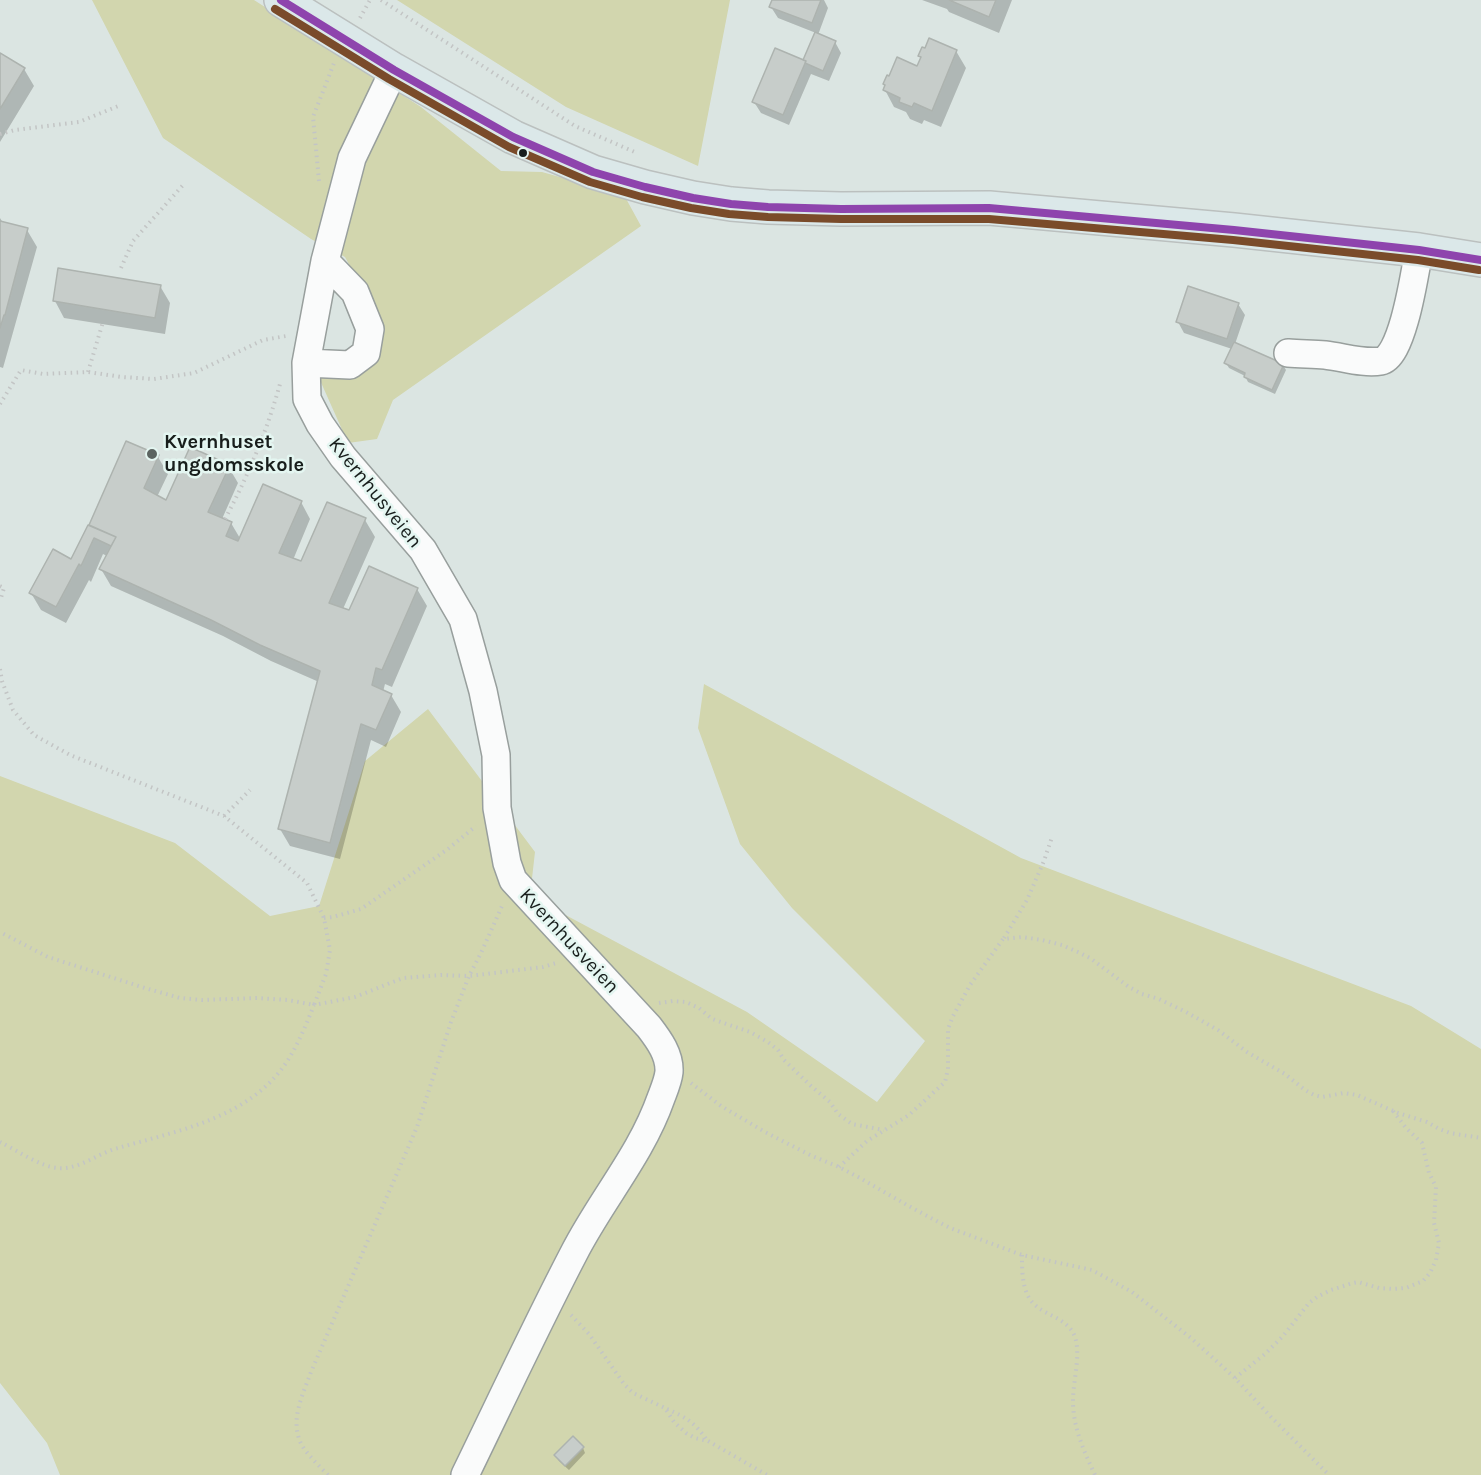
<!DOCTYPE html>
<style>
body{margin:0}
canvas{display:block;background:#dbe5e2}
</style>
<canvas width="1481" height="1475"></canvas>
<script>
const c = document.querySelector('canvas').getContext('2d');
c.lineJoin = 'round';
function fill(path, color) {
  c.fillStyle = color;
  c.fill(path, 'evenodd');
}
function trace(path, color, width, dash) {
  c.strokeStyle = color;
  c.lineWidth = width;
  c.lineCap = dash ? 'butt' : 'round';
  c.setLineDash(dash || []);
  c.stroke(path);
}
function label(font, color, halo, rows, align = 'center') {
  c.font = font + ' Karla,sans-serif';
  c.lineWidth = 5;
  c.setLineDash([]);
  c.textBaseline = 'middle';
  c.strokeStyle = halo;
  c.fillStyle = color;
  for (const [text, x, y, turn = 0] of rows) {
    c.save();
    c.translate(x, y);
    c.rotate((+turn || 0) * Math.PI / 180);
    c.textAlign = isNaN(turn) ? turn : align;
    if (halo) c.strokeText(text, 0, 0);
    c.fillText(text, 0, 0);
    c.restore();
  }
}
fill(new Path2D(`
 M 92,0 L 254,0 L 421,107 L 501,171 L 542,172 L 624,195 L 641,226 L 393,400 L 377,439 L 348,443 L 319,378 L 363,373 L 379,347 L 379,320 L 345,257 L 311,239 L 163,138 Z
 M 397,0 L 730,0 L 698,166 L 566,107 Z
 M 704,684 L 1021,858 L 1411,1006 L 1481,1049 L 1481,1475 L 60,1475 L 47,1443 L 0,1383 L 0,776 L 175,843 L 270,916 L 319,906 L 365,761 L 428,709 L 535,852 L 530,896 L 747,1012 L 877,1102 L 925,1041 L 792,908 L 740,844 L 698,728 Z`), '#d2d6ae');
fill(new Path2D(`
 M 774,0 L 824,0 L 828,8 L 818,35 L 835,42 L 841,53 L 829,81 L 811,74 L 789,125 L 761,113 L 754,102 L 804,62 L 816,33 L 778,18 L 771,7 Z
 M 922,0 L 1012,0 L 999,33 L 949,12 L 947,9 Z
 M 956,51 L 966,68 L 941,127 L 924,120 L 922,124 L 910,119 L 906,112 L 894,107 L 885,90 L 918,68 L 922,59 L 920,56 Z
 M 0,55 L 24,69 L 34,86 L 0,142 Z
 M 0,218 L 3,223 L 27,230 L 37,247 L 3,368 L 0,367 Z
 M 160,286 L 170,303 L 165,334 L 64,318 L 55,301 Z
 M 1238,304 L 1245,315 L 1235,344 L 1283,365 L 1286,370 L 1275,394 L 1248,382 L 1245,376 L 1229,368 L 1226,363 L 1232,349 L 1184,333 L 1178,322 Z
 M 158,457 L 168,474 L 157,497 L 167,502 L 228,466 L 238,483 L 222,519 L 231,523 L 241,540 L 301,502 L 310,519 L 293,560 L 301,563 L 365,520 L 375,537 L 343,609 L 350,611 L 417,589 L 427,606 L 392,687 L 385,684 L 383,692 L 391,695 L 401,712 L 386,747 L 371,740 L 340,859 L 290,846 L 280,829 L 319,682 L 271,661 L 223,636 L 111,586 L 101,569 L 107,556 L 103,554 L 91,582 L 89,580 L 66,623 L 41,610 L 31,593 L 72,561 L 90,525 Z
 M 583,1448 L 585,1453 L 569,1470 L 559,1461 L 556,1456 Z`), '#0003');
const building = new Path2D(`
 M 772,0 L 821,0 L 812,23 L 769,7 Z
 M 949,0 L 996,0 L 989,17 Z
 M 815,32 L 836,41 L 823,71 L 805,63 L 806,61 L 803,60 Z
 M 929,38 L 957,50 L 932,111 L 914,103 L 912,107 L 899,102 L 900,98 L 883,90 L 885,85 L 883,84 L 887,75 L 889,76 L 897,57 L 917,66 L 921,57 L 918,56 L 922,47 L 925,48 Z
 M 775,48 L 806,61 L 783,115 L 752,102 Z
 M 0,53 L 25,68 L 0,109 Z
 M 0,221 L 28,228 L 5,315 L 4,315 L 0,328 Z
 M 58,268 L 161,285 L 155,318 L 53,301 Z
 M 1188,286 L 1239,303 L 1227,339 L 1176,322 Z
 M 1234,342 L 1284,364 L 1272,390 L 1244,377 L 1245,373 L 1224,363 Z
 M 126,441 L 159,455 L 144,488 L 166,500 L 190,447 L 230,465 L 208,512 L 232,522 L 226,536 L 238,541 L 263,484 L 302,501 L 279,553 L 301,561 L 327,502 L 366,518 L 329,603 L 349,610 L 369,566 L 418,588 L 382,670 L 376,668 L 372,685 L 392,694 L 376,730 L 361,724 L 330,843 L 278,829 L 320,671 L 260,645 L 211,620 L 99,569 L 116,537 L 89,525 Z
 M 88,525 L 116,537 L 111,546 L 94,538 L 81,566 L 79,564 L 56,607 L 29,593 L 53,549 L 71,559 Z
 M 573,1436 L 584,1447 L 565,1466 L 554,1455 Z`);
fill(building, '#c7cdca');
trace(building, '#adb3af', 1.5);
const minor = new Path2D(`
 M 394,70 L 352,158 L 325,261 L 306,363 L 307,399 L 320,424 L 343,457 L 423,550 L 463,619 L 483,691 L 496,755 L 497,808 L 507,863 L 513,880 L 649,1027 C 659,1040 670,1055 669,1072 C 668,1081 664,1090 661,1098 C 641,1155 601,1200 574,1253 C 536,1326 501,1401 465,1475
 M 1288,353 C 1301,354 1313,354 1325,355 C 1343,357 1363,364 1381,361 C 1403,357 1415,271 1419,250
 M 306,363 L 350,365 L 366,353 L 370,329 L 355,292 L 325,261`);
const major = new Path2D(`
 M 281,0 L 394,70 L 513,137 L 593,172 L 645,187 L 693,198 L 731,204 L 768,207 L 841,209 L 989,208 L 1234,230 L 1419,250 L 1481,260`);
trace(minor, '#989f9d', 30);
trace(major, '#bbc0bf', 36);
trace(new Path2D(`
 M 381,0 L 575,126 L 637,153
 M 360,18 L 370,0
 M 0,134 L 15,130 L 79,122 L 121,105
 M 319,181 L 313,117 L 334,63
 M 121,268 L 133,241 L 184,184
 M 88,372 L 103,322
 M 0,404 L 21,370 L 43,374 L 88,372 L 122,377 L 154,379 L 194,373 L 263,340 L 286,336
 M 225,519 C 248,476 267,431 280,384
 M 0,586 L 4,588 L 0,601
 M 0,669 L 2,681 L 13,710 L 34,735 L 70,755 L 224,816 L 307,883 L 324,918 L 330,950 L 326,974 L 314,1005 L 288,1000 L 257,998 L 202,1000 L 180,998 L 145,988 L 48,957 L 0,932
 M 224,816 L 250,790
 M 324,918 L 333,917 L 361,909 L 448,849 L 476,826
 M 1004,938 L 1027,900 L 1044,861 L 1052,837
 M 659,1003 L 673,1001 L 686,1002 L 699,1008 L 712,1019 L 750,1032 L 768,1042 L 778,1050 L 784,1060 L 811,1086 L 830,1102 L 838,1114 L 852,1124 L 884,1130
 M 691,1083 L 721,1106 L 765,1132 L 810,1155 L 839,1167 L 860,1178 L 914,1209 L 950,1228 L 1022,1255 L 1092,1270 L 1132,1292 L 1191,1338 L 1235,1378 L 1271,1417 L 1329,1475
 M 0,1142 C 16,1150 41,1167 58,1168 C 79,1170 98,1153 118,1148 C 177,1131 249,1118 286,1063 C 298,1045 306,1025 314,1005 L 355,997 L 403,978 L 442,975 L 469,976 L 543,967 L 556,963
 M 839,1167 L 867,1141 L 909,1115 L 945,1082 L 948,1069 L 948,1029 L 953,1016 L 970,985 L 1003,939 L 1022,937 L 1042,940 L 1062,945 L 1080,953 L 1090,958 L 1129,987 L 1142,994 L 1159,999 L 1186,1012 L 1218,1030 L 1247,1052 L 1285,1074 L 1305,1090 L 1314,1095 L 1322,1097 L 1344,1093 L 1357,1095 L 1398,1113 L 1427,1122 L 1439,1129 L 1450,1133 L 1481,1138
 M 1022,1255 C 1022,1268 1022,1284 1028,1296 C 1038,1316 1067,1315 1075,1337 C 1081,1355 1073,1381 1073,1401 C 1073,1428 1084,1451 1095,1475
 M 571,1315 L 589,1334 L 624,1384 L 633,1393 L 665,1408 L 674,1422 L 686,1433 L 695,1438 L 708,1441 L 767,1475
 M 1235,1378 L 1265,1354 L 1283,1336 L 1309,1303 L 1317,1297 L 1331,1290 L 1353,1283 L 1358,1282 L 1379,1288 L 1393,1289 L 1406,1288 L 1423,1281 L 1430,1273 L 1436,1260 L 1439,1243 L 1434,1223 L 1436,1187 L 1429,1173 L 1422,1143 L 1406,1128 L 1393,1111
 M 667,1409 C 687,1418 694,1422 707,1440
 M 328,1475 C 320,1467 312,1459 305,1450 C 287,1425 302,1397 311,1372 L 417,1127 L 451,1022 L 469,976 L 481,953 L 502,906`), '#c3c5c5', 4, [1.5, 4.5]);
trace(minor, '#fafbfb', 27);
trace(major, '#dbe8e9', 33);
trace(new Path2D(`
 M 281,0 L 394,70 L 513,137 L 593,172 L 645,187 L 693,198 L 731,204 L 768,207 L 841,209 L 989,208 L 1234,230 L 1419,250 L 1481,260`), '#8e44ad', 8);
trace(new Path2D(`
 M 275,9 L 389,79 L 509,147 L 590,182 L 642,197 L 691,208 L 729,214 L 768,217 L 841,219 L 989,219 L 1233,240 L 1418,260 L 1479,270`), '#7a4b2a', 8);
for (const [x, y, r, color] of [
 [523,153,5,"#181e1c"],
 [152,454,6,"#5c6461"]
]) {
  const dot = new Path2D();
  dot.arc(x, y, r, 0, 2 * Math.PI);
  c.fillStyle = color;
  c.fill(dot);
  trace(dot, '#e4f6f1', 2);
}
label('bold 20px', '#181e1c', '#e4f6f1', [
 ["Kvernhuset",164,442],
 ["ungdomsskole",164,465]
], 'left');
label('20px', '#181e1c', '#e4f6f1', [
 ["Kvernhusveien",375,493,51],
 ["Kvernhusveien",569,941,47]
]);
</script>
